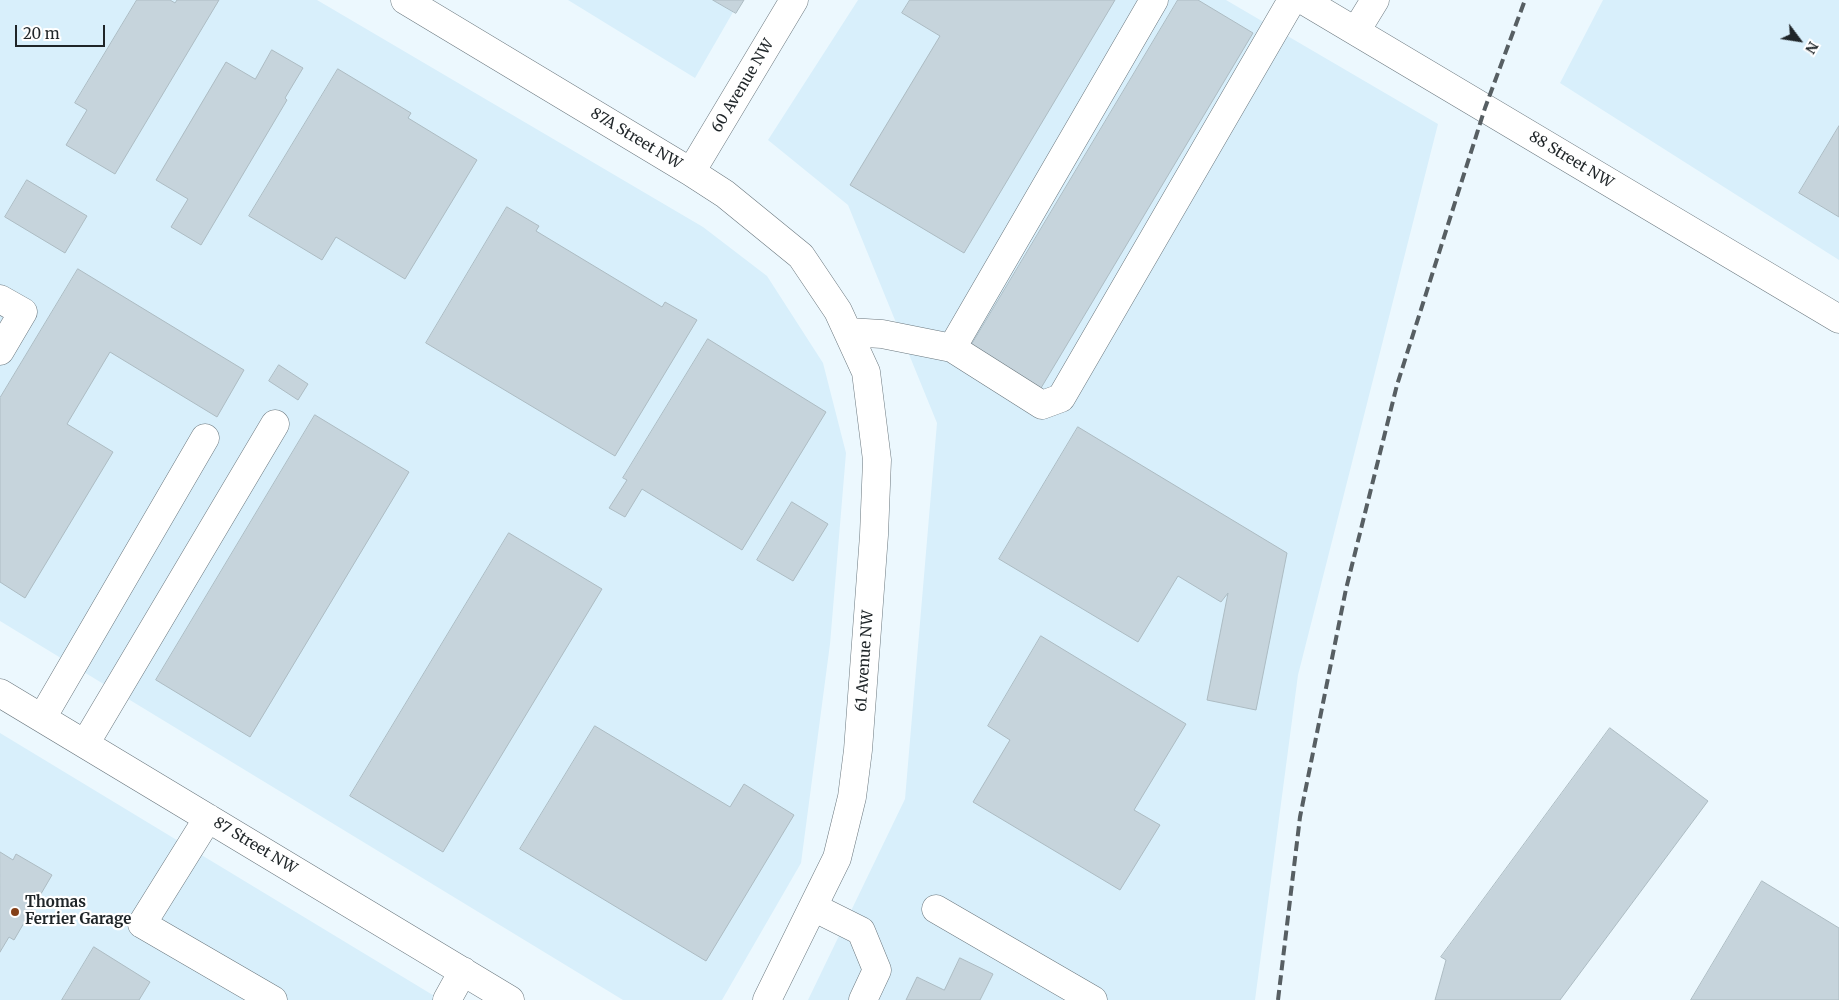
<!DOCTYPE html>
<style>
body{margin:0}
#map{position:relative;width:1839px;height:1000px;overflow:hidden;background:#ecf8fe;font-family:Merriweather,serif}
canvas{display:block}
.north{position:absolute;left:1774px;top:15px;width:50px;height:50px;-webkit-text-stroke:4px #fff;paint-order:stroke;rotate:121deg;font-size:14px;font-weight:700;line-height:20px;text-align:center;color:#1f2528}
.north::after{content:'';display:block;margin:auto;width:18px;height:22px;background:#1f2528;clip-path:polygon(50% 0,100% 100%,50% 72%,0 100%)}
.scale{position:absolute;left:15px;top:25px;width:90px;height:22px;box-sizing:border-box;border:2px solid #1f2528;border-top:0;padding-left:6px;font-size:15px;line-height:18px;white-space:nowrap;color:#1f2528;-webkit-text-stroke:4px #fff;paint-order:stroke}
</style>
<div id="map">
<canvas width="1839" height="1000"></canvas>
<div class="north">N</div>
<div class="scale">20 m</div>
</div>
<script>
const c = document.querySelector('canvas').getContext('2d');
c.lineJoin = 'round';
function fill(path, color) {
  c.fillStyle = color;
  c.fill(path, 'evenodd');
}
function trace(path, color, width, dash) {
  c.strokeStyle = color;
  c.lineWidth = width;
  c.lineCap = dash ? 'butt' : 'round';
  c.setLineDash(dash || []);
  c.stroke(path);
}
function label(font, color, halo, rows, align = 'center') {
  c.font = font + ' Merriweather,serif';
  c.lineWidth = 4.5;
  c.setLineDash([]);
  c.textBaseline = 'middle';
  c.strokeStyle = halo;
  c.fillStyle = color;
  for (const [text, x, y, turn = 0] of rows) {
    c.save();
    c.translate(x, y);
    c.rotate((+turn || 0) * Math.PI / 180);
    c.textAlign = isNaN(turn) ? turn : align;
    if (halo) c.strokeText(text, 0, 0);
    c.fillText(text, 0, 0);
    c.restore();
  }
}
fill(new Path2D(`
 M 0,0 L 317,0 L 703,227 L 767,276 L 823,363 L 846,453 L 830,644 L 801,863 L 722,1000 L 623,1000 L 0,621 Z
 M 568,0 L 740,0 L 695,78 Z
 M 858,0 L 1226,0 L 1438,124 L 1298,675 L 1255,1000 L 808,1000 L 905,799 L 937,423 L 848,205 L 768,140 Z
 M 1603,0 L 1839,0 L 1839,260 L 1560,83 Z
 M 0,733 L 441,1000 L 0,1000 Z`), '#d8effb');
const building = new Path2D(`
 M 137,0 L 170,0 L 175,3 L 177,0 L 219,0 L 115,174 L 66,145 L 87,110 L 75,103 Z
 M 713,0 L 744,0 L 736,13 Z
 M 910,0 L 1115,0 L 964,253 L 850,185 L 940,36 L 902,13 Z
 M 1178,0 L 1198,0 L 1253,33 L 1041,388 L 971,346 Z
 M 272,50 L 303,68 L 285,98 L 287,100 L 201,245 L 171,227 L 188,199 L 156,180 L 226,62 L 255,79 Z
 M 338,69 L 411,113 L 408,118 L 477,160 L 405,279 L 336,237 L 322,260 L 249,216 Z
 M 1839,126 L 1839,217 L 1799,193 Z
 M 27,180 L 87,216 L 65,253 L 5,217 Z
 M 507,207 L 539,226 L 536,231 L 662,307 L 665,302 L 697,320 L 615,456 L 426,343 Z
 M 78,269 L 244,370 L 217,417 L 110,352 L 67,424 L 113,452 L 25,598 L 0,582 L 0,398 Z
 M 708,339 L 826,412 L 742,550 L 642,489 L 625,517 L 609,508 L 627,480 L 623,478 Z
 M 279,365 L 308,384 L 298,400 L 269,381 Z
 M 315,415 L 409,472 L 250,737 L 156,680 Z
 M 1078,427 L 1287,553 L 1256,710 L 1207,700 L 1228,593 L 1221,602 L 1178,576 L 1138,642 L 999,559 Z
 M 792,502 L 828,524 L 793,581 L 757,560 Z
 M 509,533 L 602,589 L 443,852 L 350,796 Z
 M 1041,636 L 1186,724 L 1134,810 L 1160,825 L 1120,890 L 973,802 L 1010,740 L 988,726 Z
 M 595,726 L 730,807 L 744,784 L 794,815 L 706,961 L 520,849 Z
 M 1610,728 L 1708,801 L 1560,1000 L 1435,1000 L 1446,960 L 1441,957 Z
 M 0,852 L 13,860 L 16,854 L 52,875 L 14,940 L 9,937 L 0,952 Z
 M 1762,881 L 1839,928 L 1839,1000 L 1691,1000 Z
 M 94,947 L 150,982 L 139,1000 L 62,1000 Z
 M 960,958 L 993,974 L 980,1000 L 906,1000 L 917,977 L 944,990 Z`);
fill(building, '#c6d4dc');
trace(building, '#adbcc3', 1);
const minor = new Path2D(`
 M 405,0 L 691,172 L 725,194 L 801,256 L 838,311 L 866,372 L 877,460 L 874,535 L 858,750 L 852,797 L 837,858 L 767,1000
 M 1303,0 L 1839,319
 M 1356,31 L 1375,0
 M 691,172 L 794,0
 M 0,299 L 23,312 L 0,351
 M 848,332 L 882,334 L 952,348 L 1154,0
 M 952,348 L 1042,405 L 1061,398 L 1292,0
 M 0,693 L 510,1000
 M 42,718 L 205,438
 M 85,744 L 275,424
 M 208,818 L 142,924 L 273,1000
 M 813,907 L 861,931 L 877,970 L 863,1000
 M 936,909 L 1093,1000
 M 447,1000 L 463,971`);
trace(minor, '#6a777e', 29);
trace(minor, '#fff', 28);
trace(new Path2D(`
 M 1278,1000 L 1300,817 L 1346,589 L 1397,385 L 1485,108 L 1525,0`), '#575f63', 4, [10, 5]);
for (const [x, y, r, color] of [
 [15,912,5,"#843f17"]
]) {
  const dot = new Path2D();
  dot.arc(x, y, r, 0, 2 * Math.PI);
  c.fillStyle = color;
  c.fill(dot);
  trace(dot, '#fff', 2);
}
label('15px', '#1f2528', '#fff', [
 ["60 Avenue NW",743,86,-59],
 ["87A Street NW",636,139,31],
 ["88 Street NW",1571,160,31],
 ["61 Avenue NW",865,661,-86],
 ["87 Street NW",255,846,31]
]);
label('bold 15px', '#1f2528', '#fff', [
 ["Thomas",25,903],
 ["Ferrier Garage",25,920]
], 'left');
</script>
